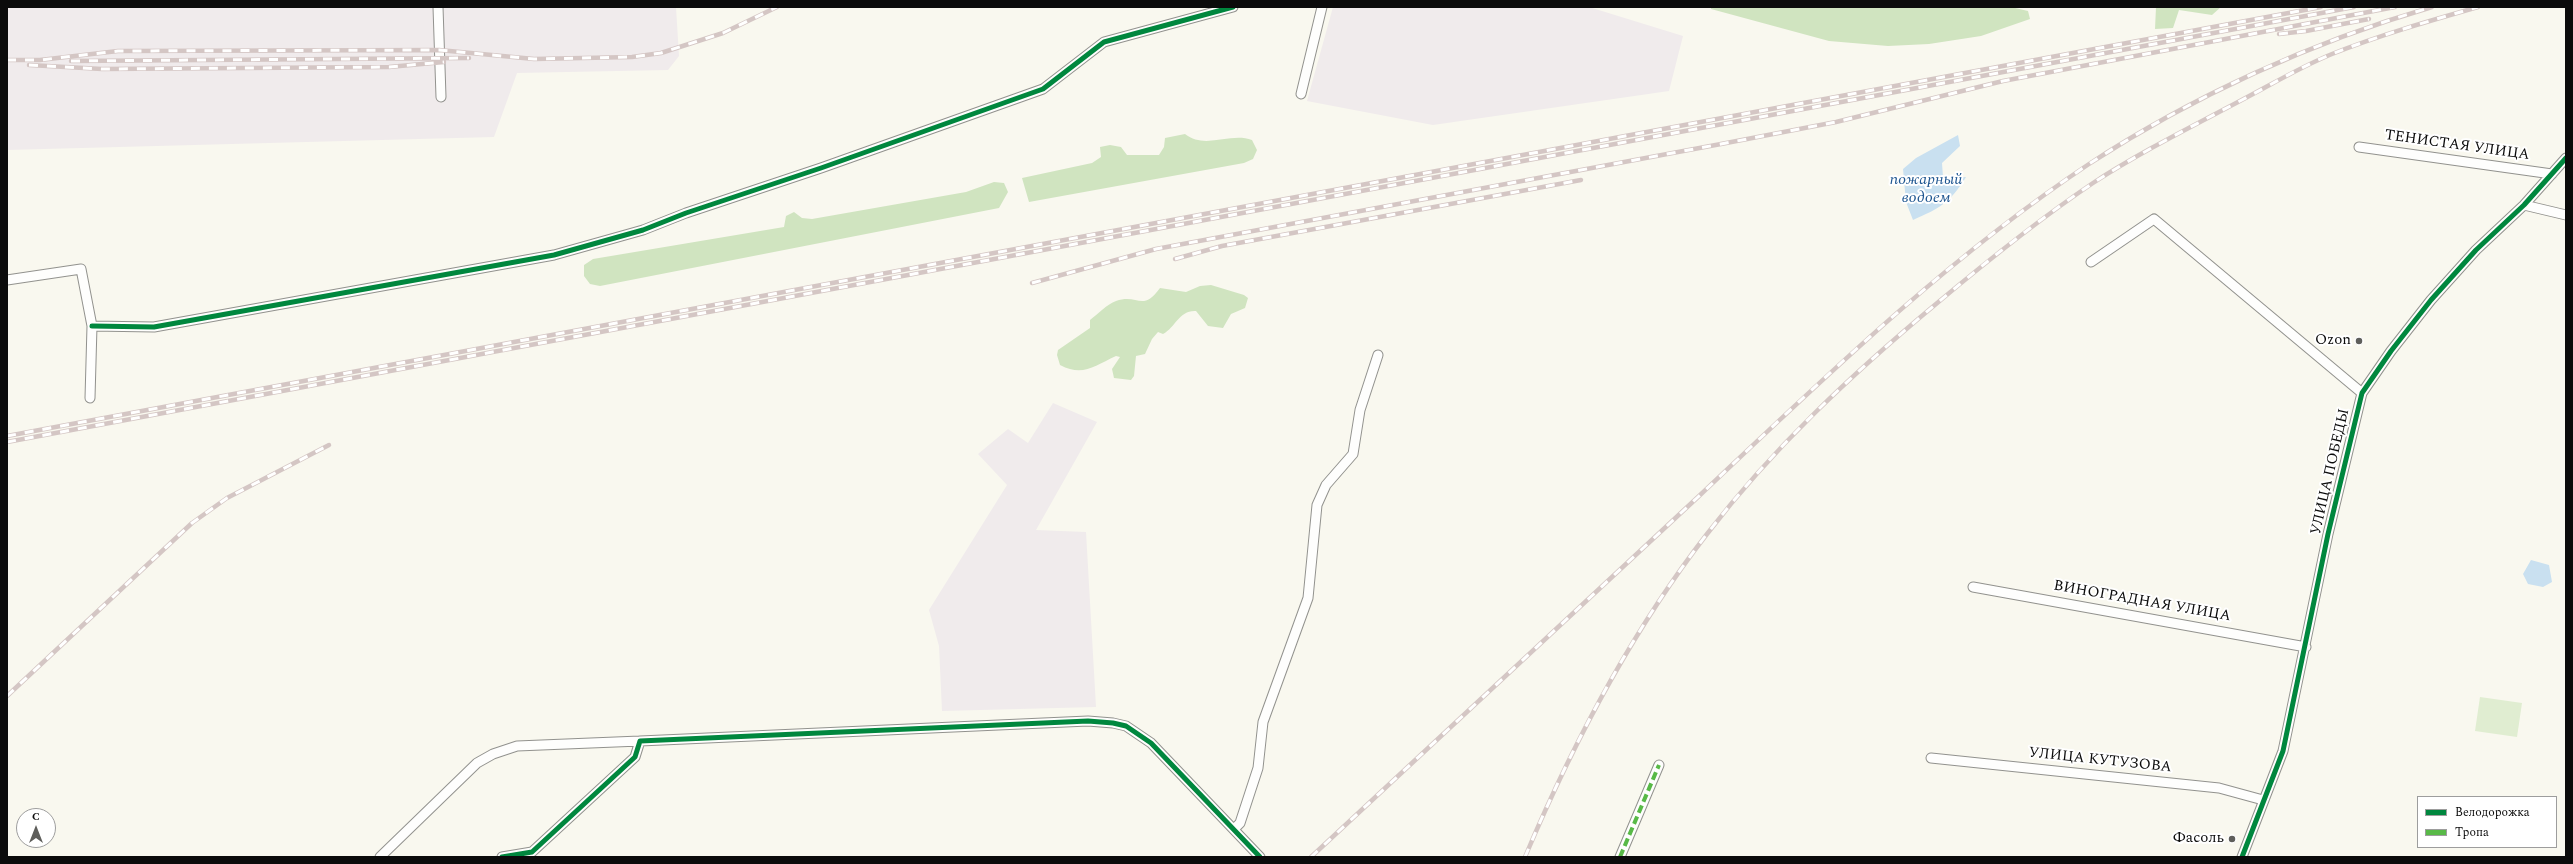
<!DOCTYPE html>
<meta charset="utf-8">
<style>
body{margin:0}
#map{position:relative;width:2573px;height:864px;overflow:hidden;background:#f9f8ef;font-family:Spectral,serif}
canvas{display:block}
.frame{position:absolute;inset:0;border:8px solid #0b0b0b;pointer-events:none}
.legend{position:absolute;left:2417px;top:796px;width:140px;height:52px;box-sizing:border-box;background:#fff;border:1px solid #9d9d9d;margin:0;padding:5px 7px;list-style:none;font-size:12px;color:#0b0b0b}
.legend li{display:flex;align-items:center;gap:8px;height:20px}
.legend b{width:20px;border:1px solid #9d9d9d}
.north{position:absolute;left:16px;top:808px;width:40px;height:40px;box-sizing:border-box;background:#fff;border:1px solid #9d9d9d;border-radius:50%;rotate:0deg;font-size:11px;font-weight:700;line-height:16px;text-align:center;color:#0b0b0b}
.north::after{content:'';display:block;margin:auto;width:14px;height:18px;background:#5e5e5b;clip-path:polygon(50% 0,100% 100%,50% 72%,0 100%)}
</style>
<div id="map">
<canvas width="2573" height="864"></canvas>
<div class="frame"></div>
<ul class="legend">
<li><b style="height:5px;background:#00873e"></b>Велодорожка</li>
<li><b style="height:5px;background:#58b947"></b>Тропа</li>
</ul>
<div class="north">С</div>
</div>
<script>
const c = document.querySelector('canvas').getContext('2d');
c.lineJoin = 'round';
function fill(path, color) {
  c.fillStyle = color;
  c.fill(path, 'evenodd');
}
function trace(path, color, width, dash) {
  c.strokeStyle = color;
  c.lineWidth = width;
  c.lineCap = dash ? 'butt' : 'round';
  c.setLineDash(dash || []);
  c.stroke(path);
}
function label(font, color, halo, rows, align = 'center') {
  c.font = font + ' Spectral,serif';
  c.lineWidth = 4;
  c.setLineDash([]);
  c.textBaseline = 'middle';
  c.strokeStyle = halo;
  c.fillStyle = color;
  for (const [text, x, y, turn = 0] of rows) {
    c.save();
    c.translate(x, y);
    c.rotate((+turn || 0) * Math.PI / 180);
    c.textAlign = isNaN(turn) ? turn : align;
    if (halo) c.strokeText(text, 0, 0);
    c.fillText(text, 0, 0);
    c.restore();
  }
}
fill(new Path2D(`
 M 7,7 L 676,7 L 679,56 L 668,70 L 517,73 L 494,137 L 7,150 Z
 M 1333,7 L 1589,7 L 1683,36 L 1669,91 L 1433,125 L 1307,101 Z
 M 1053,403 L 1097,422 L 1036,530 L 1086,532 L 1096,707 L 942,711 L 939,646 L 929,610 L 1007,485 L 978,454 L 1008,429 L 1028,443 Z`), '#f0ebec');
fill(new Path2D(`
 M 2480,697 L 2522,703 L 2517,737 L 2475,731 Z`), '#e0edd1');
fill(new Path2D(`
 M 1711,7 L 2011,7 L 2028,11 L 2030,19 L 1981,36 L 1929,44 L 1888,46 L 1829,41 L 1711,9 Z
 M 2156,7 L 2221,7 L 2212,15 L 2179,10 L 2173,28 L 2155,29 Z
 M 1185,134 C 1205,150 1230,132 1252,140 L 1257,150 L 1253,159 L 1244,163 L 1029,202 L 1022,178 L 1092,163 L 1101,157 L 1100,147 L 1110,145 L 1121,147 L 1127,155 L 1159,155 L 1164,147 L 1165,138 Z
 M 994,182 L 1004,183 L 1008,192 L 999,208 L 600,286 L 590,284 L 584,276 L 584,265 L 593,259 L 784,227 L 786,216 L 794,212 L 802,218 L 812,219 L 966,192 Z
 M 1211,285 L 1244,295 L 1248,298 L 1245,308 L 1231,314 L 1223,328 L 1208,326 L 1196,311 C 1179,310 1176,327 1163,334 L 1158,332 L 1152,339 L 1145,354 L 1136,356 L 1134,376 L 1131,380 L 1114,378 L 1112,369 L 1120,357 L 1116,356 C 1094,366 1083,377 1060,365 L 1057,355 L 1058,350 L 1090,328 L 1090,320 C 1098,314 1107,304 1116,301 C 1138,293 1142,313 1160,288 L 1186,292 L 1200,286 Z`), '#d0e4c0');
fill(new Path2D(`
 M 1958,135 L 1960,146 L 1942,163 L 1943,177 L 1966,177 C 1950,203 1940,208 1913,220 L 1906,202 L 1903,169 L 1916,158 Z
 M 2531,560 L 2549,565 L 2552,582 L 2543,587 L 2528,584 L 2523,574 Z`), '#c9e0f0');
const minor = new Path2D(`
 M 438,7 L 441,97
 M 1301,94 L 1322,7
 M 2359,147 L 2552,174
 M 2524,205 L 2566,215
 M 2091,262 L 2154,219 L 2362,393
 M 7,280 L 81,269 L 92,326 L 90,398
 M 92,326 L 154,327 L 554,255 L 643,230 L 686,213 L 821,168 L 1043,89 L 1104,42 L 1233,7
 M 1973,587 L 2306,647
 M 1931,758 L 2219,788 L 2263,800
 M 1234,829 L 1240,823 L 1258,768 L 1263,722 L 1308,598 L 1317,505 L 1326,485 L 1353,454 L 1360,410 L 1378,355
 M 380,857 L 477,763 L 493,754 L 517,746 L 640,741
 M 502,857 L 532,852 L 635,757 L 640,741 L 1088,721 L 1113,723 L 1126,726 L 1151,743 L 1260,857
 M 1620,857 L 1659,765
 M 2242,857 L 2283,751 L 2328,534 L 2362,393 L 2391,351 L 2431,300 L 2476,250 L 2524,205 L 2566,158`);
trace(minor, '#92928e', 11);
trace(minor, '#fefefd', 9);
const rail = new Path2D(`
 M 2279,34 L 2306,31 L 2369,19
 M 7,60 L 40,60 L 118,51 L 439,50 L 534,59 L 632,57 L 661,53 L 723,33 L 777,7
 M 71,61 L 469,58
 M 29,65 L 102,69 L 389,67 L 444,62
 M 1175,259 L 1222,246 L 1581,180
 M 1032,283 L 1156,249 L 1721,144 L 1836,122 L 2003,81 L 2395,7
 M 7,436 L 2321,7
 M 7,442 L 2354,7
 M 7,696 L 192,523 L 227,498 L 329,445
 M 1311,857 C 1440,737 1569,617 1698,497 C 1822,380 1946,259 2089,164 C 2193,96 2312,42 2432,7
 M 1525,857 C 1573,743 1631,632 1707,534 C 1773,448 1852,374 1936,304 C 1986,262 2038,220 2093,183 C 2139,153 2189,128 2238,102 C 2269,86 2300,67 2332,54 C 2380,35 2429,21 2478,7`);
trace(rail, '#d4c6c4', 4.5);
trace(rail, '#fff', 3, [9]);
trace(new Path2D(`
 M 1620,857 L 1659,765`), '#58b947', 4, [8, 4]);
trace(new Path2D(`
 M 92,326 L 154,327 L 554,255 L 643,230 L 686,213 L 821,168 L 1043,89 L 1104,42 L 1233,7
 M 502,857 L 532,852 L 635,757 L 640,741 L 1088,721 L 1113,723 L 1126,726 L 1151,743 L 1260,857
 M 2242,857 L 2283,751 L 2328,534 L 2362,393 L 2391,351 L 2431,300 L 2476,250 L 2524,205 L 2566,158`), '#00873e', 5);
for (const [x, y, r, color] of [
 [2359,341,4,"#5e5e5b"],
 [2232,839,4,"#5e5e5b"]
]) {
  const dot = new Path2D();
  dot.arc(x, y, r, 0, 2 * Math.PI);
  c.fillStyle = color;
  c.fill(dot);
  trace(dot, '#fff', 1.5);
}
label('15px', '#0b0b0b', '#fff', [
 ["ТЕНИСТАЯ УЛИЦА",2457,146,8],
 ["УЛИЦА ПОБЕДЫ",2331,472,-77],
 ["ВИНОГРАДНАЯ УЛИЦА",2142,602,10],
 ["УЛИЦА КУТУЗОВА",2100,761,6]
]);
label('15px', '#0b0b0b', '#fff', [
 ["Ozon",2351,341],
 ["Фасоль",2224,839]
], 'right');
label('italic 16px', '#205791', '#fff', [
 ["пожарный",1926,181],
 ["водоем",1926,199]
]);
</script>
